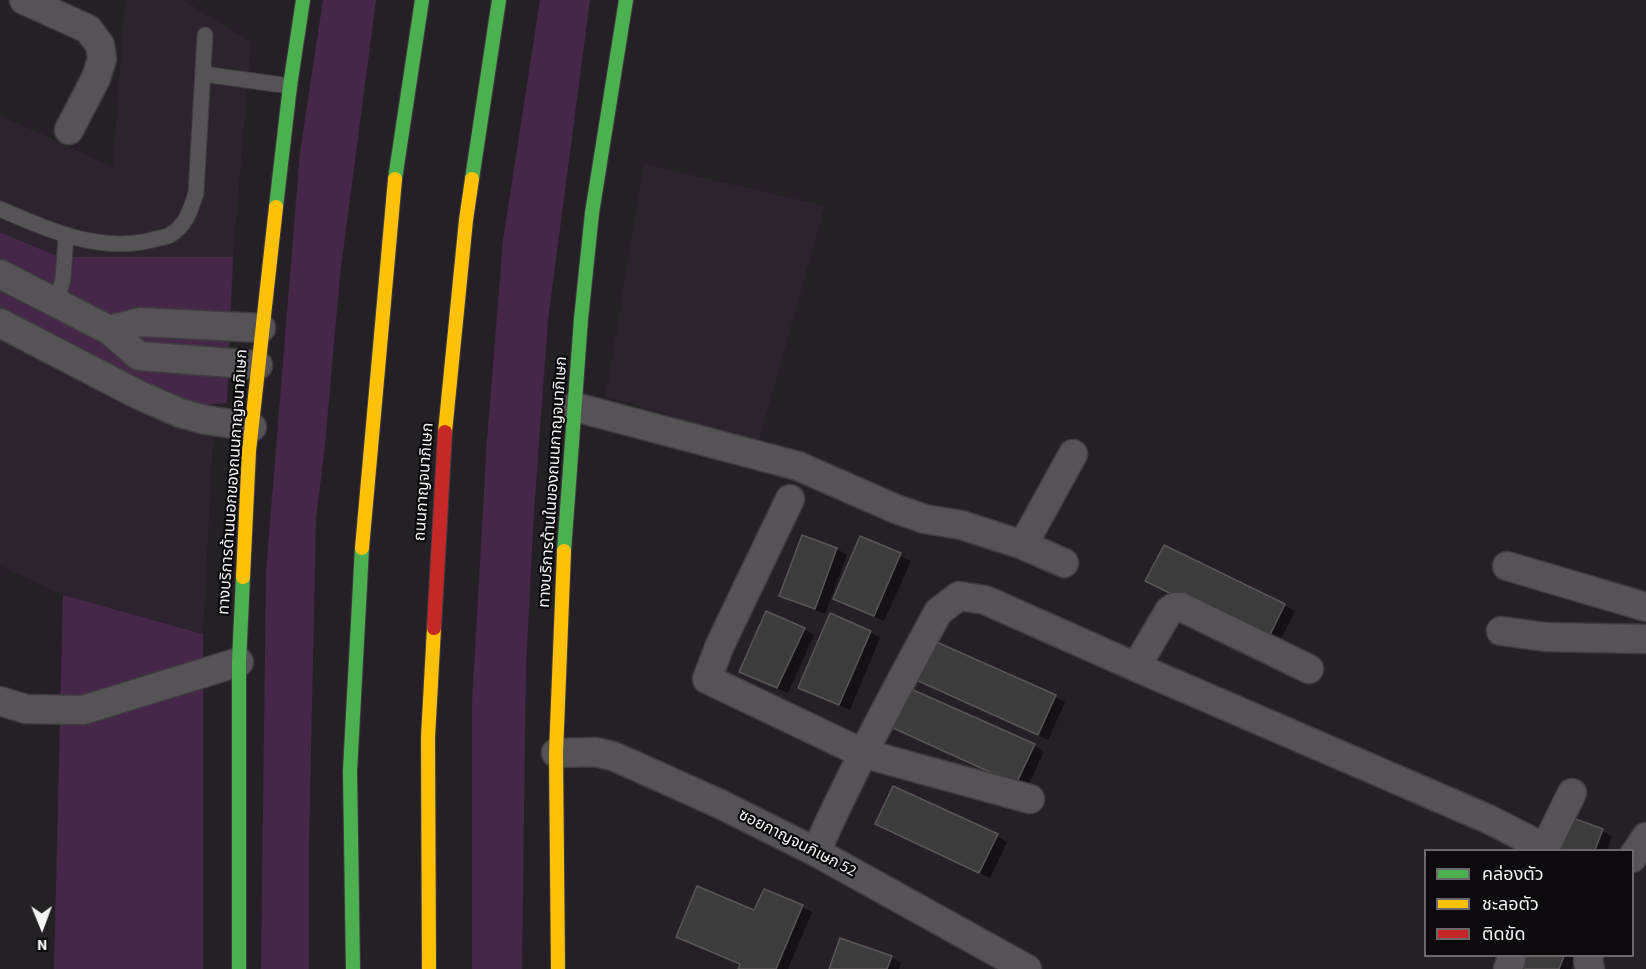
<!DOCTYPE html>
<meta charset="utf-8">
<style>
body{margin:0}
#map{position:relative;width:1646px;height:969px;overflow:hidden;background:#242025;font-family:"Source Sans 3","Noto Sans Thai",sans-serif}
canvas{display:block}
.legend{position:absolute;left:1424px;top:849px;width:210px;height:108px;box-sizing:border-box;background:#0d0a0d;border:2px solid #6b676b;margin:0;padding:8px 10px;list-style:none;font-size:18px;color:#f7f2f7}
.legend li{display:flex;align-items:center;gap:12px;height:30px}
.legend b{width:30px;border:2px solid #6b676b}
.north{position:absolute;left:12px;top:897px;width:60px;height:60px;-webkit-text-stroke:4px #0d0a0d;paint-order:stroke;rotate:179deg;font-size:16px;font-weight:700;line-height:24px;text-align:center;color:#f7f2f7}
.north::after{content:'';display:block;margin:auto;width:21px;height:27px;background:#f7f2f7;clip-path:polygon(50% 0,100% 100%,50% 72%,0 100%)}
</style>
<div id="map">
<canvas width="1646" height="969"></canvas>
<ul class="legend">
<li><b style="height:8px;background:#4caf50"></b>คล่องตัว</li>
<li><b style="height:8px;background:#ffc107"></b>ชะลอตัว</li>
<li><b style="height:8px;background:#c62828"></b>ติดขัด</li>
</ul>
<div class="north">N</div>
</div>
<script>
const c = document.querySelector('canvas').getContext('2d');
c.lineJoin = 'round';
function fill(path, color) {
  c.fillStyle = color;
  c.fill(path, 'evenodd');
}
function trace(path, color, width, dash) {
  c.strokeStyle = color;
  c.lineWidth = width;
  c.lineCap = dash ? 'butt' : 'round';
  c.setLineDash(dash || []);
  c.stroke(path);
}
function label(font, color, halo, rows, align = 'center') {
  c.font = font + ' "Source Sans 3","Noto Sans Thai",sans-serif';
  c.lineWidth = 4.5;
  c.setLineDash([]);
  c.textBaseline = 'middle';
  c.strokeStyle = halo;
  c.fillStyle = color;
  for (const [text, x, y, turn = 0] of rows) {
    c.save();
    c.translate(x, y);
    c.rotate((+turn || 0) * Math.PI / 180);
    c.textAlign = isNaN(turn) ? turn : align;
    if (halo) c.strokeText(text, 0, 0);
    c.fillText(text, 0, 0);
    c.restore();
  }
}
fill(new Path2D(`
 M 125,0 L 183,0 L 251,42 L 233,257 L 59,257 L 0,232 L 0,115 L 113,167 Z
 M 644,164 L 825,206 L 758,443 L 606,396 Z
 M 0,334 L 213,438 L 203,634 L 63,595 L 0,566 Z`), '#2d232f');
fill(new Path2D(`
 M 323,0 L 376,0 L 340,275 L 325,445 L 316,519 L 309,843 L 309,969 L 261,969 L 266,572 L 300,152 Z
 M 540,0 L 590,0 L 548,320 L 534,511 L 526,666 L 522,969 L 472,969 L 472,702 L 487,440 L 503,240 Z
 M 0,232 L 59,257 L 233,257 L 227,403 L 204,405 L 151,389 L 0,309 Z
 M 63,595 L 203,634 L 203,969 L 54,969 Z`), '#46274a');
fill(new Path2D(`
 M 803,537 L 837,549 L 847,555 L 825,614 L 791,601 L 781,596 Z
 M 861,538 L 911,561 L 884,621 L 845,604 Z
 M 1164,547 L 1295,611 L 1278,645 Z
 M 804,629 L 814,635 L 788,693 L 751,677 Z
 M 870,632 L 880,638 L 850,710 L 810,693 Z
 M 916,679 L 1055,697 L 1065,702 L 1048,740 Z
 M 905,734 L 1034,746 L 1044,751 L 1027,788 Z
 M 1571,819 L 1612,836 L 1607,850 L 1559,850 Z
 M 887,829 L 997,836 L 1007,842 L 990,878 Z
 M 802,907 L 812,912 L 788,969 L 739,969 L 755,912 Z
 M 1522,956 L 1576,956 L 1571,969 L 1517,969 Z
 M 891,957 L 901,963 L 899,969 L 831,969 Z`), '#0007');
const building = new Path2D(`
 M 802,535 L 837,548 L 815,609 L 779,596 Z
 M 860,536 L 901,553 L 874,616 L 833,599 Z
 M 1164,545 L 1285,604 L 1267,641 L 1145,581 Z
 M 766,611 L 805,628 L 777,688 L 739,672 Z
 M 830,613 L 871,631 L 839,705 L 798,688 Z
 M 932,640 L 1056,695 L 1038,735 L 914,679 Z
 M 911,689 L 1035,744 L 1016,784 L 893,728 Z
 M 893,786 L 998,834 L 979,873 L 875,824 Z
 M 1570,817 L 1603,829 L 1595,850 L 1558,850 Z
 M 697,886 L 754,910 L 764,889 L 803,905 L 776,969 L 738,969 L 740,964 L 676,937 Z
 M 840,938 L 892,956 L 887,969 L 829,969 Z
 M 1520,956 L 1564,956 L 1559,969 L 1516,969 Z`);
fill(building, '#3d3c3c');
trace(building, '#585657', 1.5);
const lane = new Path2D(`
 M 203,74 L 290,86
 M 0,209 C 48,230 99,253 152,240 C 157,238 165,238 170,235 C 186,226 191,209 196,193 L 205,35
 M 56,304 L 63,279 L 66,236`);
const street = new Path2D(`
 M 24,0 L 88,29 L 100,45 L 102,59 L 96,78 L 69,130
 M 0,274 L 109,330 L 139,356 L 258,365
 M 0,323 L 137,394 L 180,413 L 206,420 L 252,427
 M 109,330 L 140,322 L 261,328
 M 575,407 L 798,466 L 896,509 L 925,519 L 961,525 L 1023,545 L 1064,563
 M 790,499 L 720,645 L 707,679 L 862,753 L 1030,799
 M 1023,545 L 1073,454
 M 1507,566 L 1646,607
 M 1501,631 L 1545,637 L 1646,639
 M 1136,667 L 1169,611 L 1175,607 L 1181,607 L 1309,669
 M 0,701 L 26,709 L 83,710 L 239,662
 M 556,753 L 595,752 L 613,756 L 720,804 L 816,852 L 1027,969
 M 1545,848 L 1572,793
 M 816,852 C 852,770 896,691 938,612 L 959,596 L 985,600 L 1136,667 L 1488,819 L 1545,848 L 1545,850
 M 1632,858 L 1646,837
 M 1589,956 L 1588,961 L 1590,969
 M 1508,969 L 1512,956`);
const fast = new Path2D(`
 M 395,179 L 422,0
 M 472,179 L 499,0
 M 276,207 L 290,86 L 303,0
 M 564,551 L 581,319 L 592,213 L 626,0
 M 239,969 L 239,662 L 243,577
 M 353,969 L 350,771 L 362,548`);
const slow = new Path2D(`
 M 445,432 L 466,220 L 472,179
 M 362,548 L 395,179
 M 243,577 L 249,451 L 276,207
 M 429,969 L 428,737 L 434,628
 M 558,969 L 556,753 L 564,551`);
const jam = new Path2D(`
 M 434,628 L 445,432`);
trace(lane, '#3f3c40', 17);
trace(street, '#3f3c40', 31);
trace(fast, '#3f3c40', 16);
trace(slow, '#3f3c40', 16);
trace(jam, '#3f3c40', 16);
trace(lane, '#565356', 15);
trace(street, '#565356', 28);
trace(fast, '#4caf50', 14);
trace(slow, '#ffc107', 14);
trace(jam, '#c62828', 14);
label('16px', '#f7f2f7', '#0d0a0d', [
 ["ทางบริการด้านนอกของถนนกาญจนาภิเษก",234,482,-86],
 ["ถนนกาญจนาภิเษก",425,482,-86],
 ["ทางบริการด้านในของถนนกาญจนาภิเษก",554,482,-86],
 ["ซอยกาญจนภิเษก 52",797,844,27]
]);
</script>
